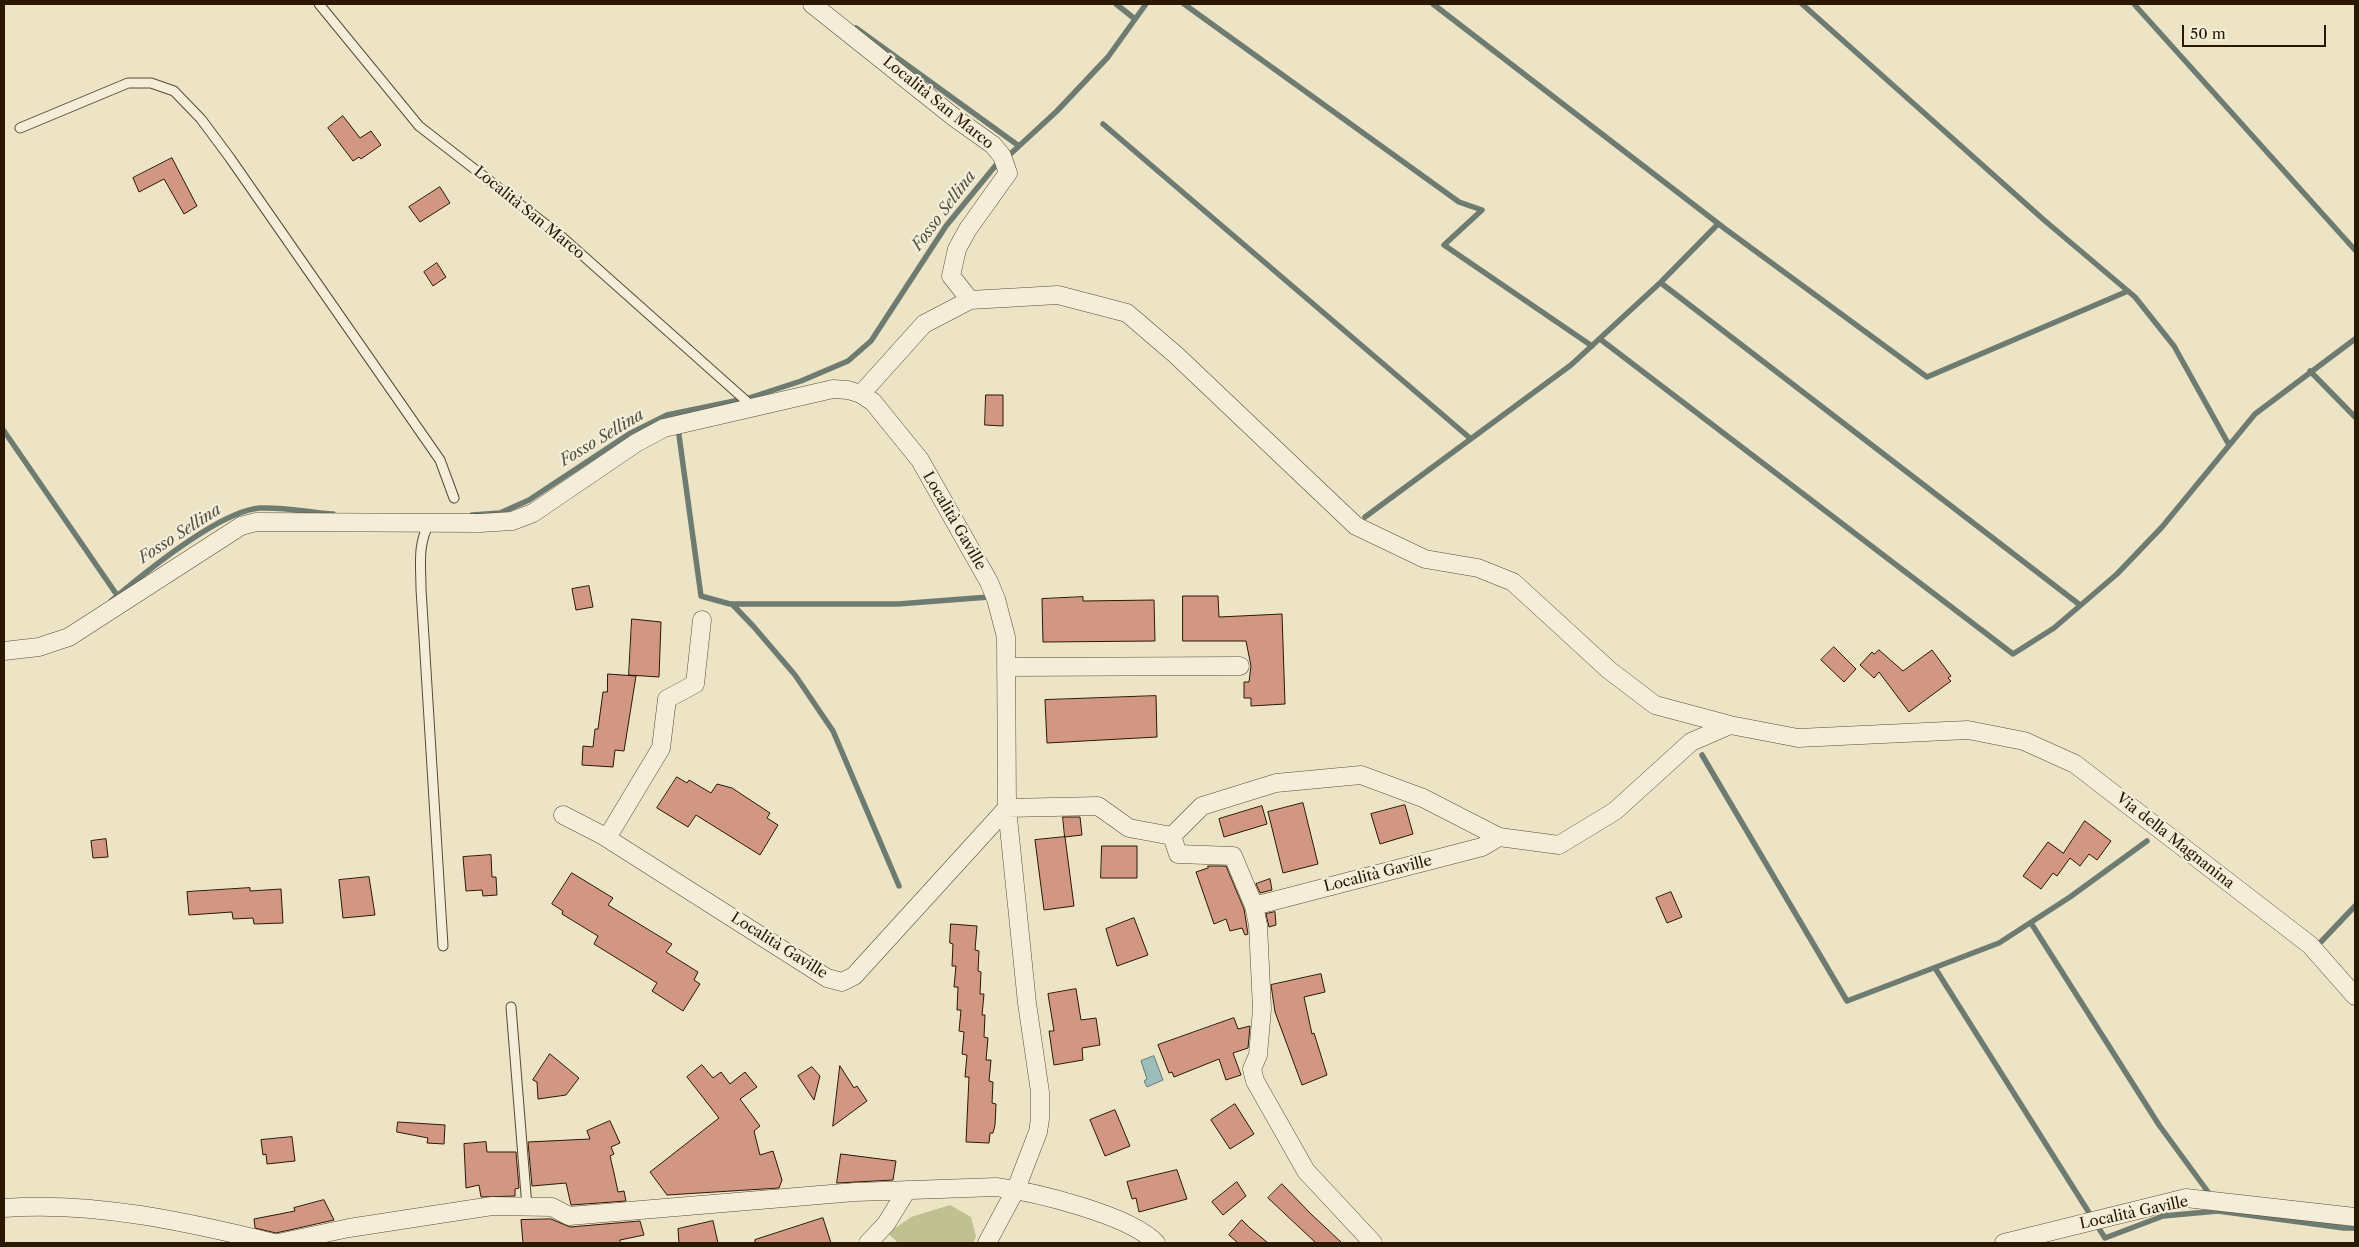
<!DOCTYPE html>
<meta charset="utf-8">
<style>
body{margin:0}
#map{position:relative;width:2359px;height:1247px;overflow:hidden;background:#ede4c6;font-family:"Libre Caslon Text",serif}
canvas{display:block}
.frame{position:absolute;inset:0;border:5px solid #2b1802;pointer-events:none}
.scale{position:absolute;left:2182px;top:25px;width:144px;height:22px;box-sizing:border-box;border:2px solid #2b1802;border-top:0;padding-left:6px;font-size:15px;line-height:18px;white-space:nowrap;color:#2b1802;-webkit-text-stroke:4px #f3edda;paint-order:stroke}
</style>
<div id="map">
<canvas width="2359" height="1247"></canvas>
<div class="frame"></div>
<div class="scale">50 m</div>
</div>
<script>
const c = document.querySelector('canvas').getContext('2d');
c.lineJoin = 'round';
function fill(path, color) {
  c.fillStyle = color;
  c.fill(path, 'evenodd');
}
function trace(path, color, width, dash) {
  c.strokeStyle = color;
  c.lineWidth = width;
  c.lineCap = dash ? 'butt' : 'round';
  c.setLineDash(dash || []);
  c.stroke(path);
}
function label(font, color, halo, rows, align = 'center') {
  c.font = font + ' "Libre Caslon Text",serif';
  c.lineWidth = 4.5;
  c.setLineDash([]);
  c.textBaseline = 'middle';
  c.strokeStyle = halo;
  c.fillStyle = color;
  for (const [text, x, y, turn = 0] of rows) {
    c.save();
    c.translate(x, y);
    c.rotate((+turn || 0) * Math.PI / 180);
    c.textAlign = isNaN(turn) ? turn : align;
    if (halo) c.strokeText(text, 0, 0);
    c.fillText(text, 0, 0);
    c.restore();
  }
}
fill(new Path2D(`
 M 950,1205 L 971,1217 L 976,1237 L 973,1243 L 898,1243 L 888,1233 L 911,1217 Z`), '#c0c190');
const water = new Path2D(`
 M 1154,1056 L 1163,1080 L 1147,1087 L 1144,1081 L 1147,1079 L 1141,1061 Z`);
fill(water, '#9bbdbb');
trace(water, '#6e7b71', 1);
trace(new Path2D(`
 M 1116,4 L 1135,19
 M 1184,4 L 1459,202 L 1482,210 L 1444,245 L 1592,346
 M 1433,4 L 1724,228 L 1927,377 L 2128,291
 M 1802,4 L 2044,220 L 2135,297 L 2174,346 L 2229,445
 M 2134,4 L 2355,250
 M 856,28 L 1019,146
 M 1103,124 L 1471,439
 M 1661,283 L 2080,605
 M 1600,339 L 2013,654 L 2054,628 L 2117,574 L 2162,527 L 2255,414 L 2355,339
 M 2310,371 L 2355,417
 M 678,428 L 701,596 L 730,604 L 898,604 L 989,597
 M 4,431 L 117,595
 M 472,515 L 500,513 L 529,500 L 629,434 L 667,415 L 749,398 L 801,381 L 848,361 L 871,341 L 946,226 L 996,165 L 1006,158 L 1057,111 L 1108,57 L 1146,4
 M 1365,517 L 1571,365 L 1661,282 L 1718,224
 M 111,601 C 143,574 219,511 260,508 C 283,507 309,512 333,514
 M 732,604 L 754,627 L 795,675 L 833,731 L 899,886
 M 1702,755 L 1847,1001 L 1999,943 L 2070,897 L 2147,841
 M 2031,923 L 2159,1125 L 2211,1196
 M 2317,946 L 2355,906
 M 1935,968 L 2105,1238 L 2163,1216 L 2218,1211 L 2344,1228 L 2355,1228`), '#6e7b71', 5.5);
const building = new Path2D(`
 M 343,116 L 360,138 L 371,131 L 381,145 L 361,159 L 359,157 L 353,161 L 328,128 Z
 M 172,158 L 197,206 L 184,214 L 164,179 L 139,192 L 133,178 Z
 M 440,187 L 450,203 L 420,222 L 409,207 Z
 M 437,263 L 446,277 L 433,286 L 424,272 Z
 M 986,395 L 1003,395 L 1003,426 L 985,425 Z
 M 589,586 L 593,607 L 576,610 L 572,589 Z
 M 1183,596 L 1218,596 L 1219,617 L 1282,614 L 1285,704 L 1251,706 L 1251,698 L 1244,698 L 1244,682 L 1249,682 L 1251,666 L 1246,641 L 1183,641 Z
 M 1083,597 L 1083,601 L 1154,600 L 1155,641 L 1043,642 L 1042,599 Z
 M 632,619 L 661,622 L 659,677 L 629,675 Z
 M 1834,647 L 1856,669 L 1844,682 L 1821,660 Z
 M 1879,650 L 1903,671 L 1932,650 L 1951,676 L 1948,678 L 1951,681 L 1909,712 L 1879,672 L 1874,678 L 1860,665 L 1872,652 L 1874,654 Z
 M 608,674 L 636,676 L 624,751 L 615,750 L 613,767 L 582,765 L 583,746 L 593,747 L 595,729 L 598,729 L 603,692 L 607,692 Z
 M 1156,696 L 1157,737 L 1047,743 L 1045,700 Z
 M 677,777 L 687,783 L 689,780 L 711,793 L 717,784 L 732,788 L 770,813 L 767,818 L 778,825 L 760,855 L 696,815 L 688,827 L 657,808 Z
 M 1303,803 L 1318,864 L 1283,873 L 1268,812 Z
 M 1405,805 L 1413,834 L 1380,844 L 1371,814 Z
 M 1262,806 L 1267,824 L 1224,837 L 1219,819 Z
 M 1063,817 L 1080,817 L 1082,835 L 1065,837 Z
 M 2085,821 L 2111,841 L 2097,860 L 2089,854 L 2080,866 L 2070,858 L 2057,876 L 2053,873 L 2041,889 L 2023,876 L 2048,842 L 2063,853 Z
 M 1065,837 L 1074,906 L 1044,910 L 1035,840 Z
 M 106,839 L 108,857 L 93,858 L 91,841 Z
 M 1102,846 L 1137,846 L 1137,878 L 1101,878 Z
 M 491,855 L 492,877 L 496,877 L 497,895 L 483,896 L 482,890 L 466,891 L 463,857 Z
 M 1208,866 L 1226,866 L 1244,909 L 1248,934 L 1245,935 L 1242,928 L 1230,931 L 1226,919 L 1214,924 L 1196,872 L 1208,868 Z
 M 572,873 L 613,898 L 608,905 L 672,944 L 666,952 L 698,972 L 694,980 L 700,984 L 683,1011 L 652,991 L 657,983 L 594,944 L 598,936 L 562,914 L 563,911 L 552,904 Z
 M 369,877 L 375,915 L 343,918 L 339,880 Z
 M 1270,879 L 1272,890 L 1260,893 L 1256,884 Z
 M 250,888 L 250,891 L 281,889 L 283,923 L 254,924 L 253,918 L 233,919 L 232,912 L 189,915 L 187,892 Z
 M 1671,892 L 1682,917 L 1667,923 L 1656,898 Z
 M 1275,912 L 1276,925 L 1269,927 L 1266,914 Z
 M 1134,918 L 1148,955 L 1117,966 L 1106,929 Z
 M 951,924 L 977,926 L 975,950 L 979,951 L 978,971 L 981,972 L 980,994 L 984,994 L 982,1015 L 985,1015 L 984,1037 L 988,1038 L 986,1060 L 991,1060 L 989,1081 L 993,1082 L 992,1103 L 996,1104 L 995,1125 L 993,1133 L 990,1133 L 989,1143 L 966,1142 L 969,1077 L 965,1077 L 967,1055 L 962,1054 L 964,1032 L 959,1031 L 961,1010 L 957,1010 L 958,987 L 954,987 L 956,966 L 952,966 L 953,944 L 950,943 Z
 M 1321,974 L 1325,992 L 1304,997 L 1312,1034 L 1314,1033 L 1327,1075 L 1302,1085 L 1275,1012 L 1271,985 Z
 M 1076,989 L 1081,1020 L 1096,1018 L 1100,1045 L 1082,1048 L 1083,1060 L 1054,1065 L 1049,1031 L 1054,1031 L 1048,994 Z
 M 1234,1018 L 1238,1029 L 1250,1026 L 1248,1048 L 1233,1053 L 1241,1075 L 1226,1080 L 1219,1059 L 1174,1077 L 1172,1072 L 1169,1073 L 1158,1045 Z
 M 550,1054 L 579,1078 L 566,1095 L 538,1099 L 537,1082 L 533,1080 Z
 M 702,1065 L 713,1078 L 721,1072 L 730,1084 L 745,1072 L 757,1087 L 740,1099 L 760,1126 L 754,1131 L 760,1155 L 773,1151 L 782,1180 L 779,1188 L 667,1195 L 650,1172 L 719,1118 L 687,1077 Z
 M 840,1066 L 854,1088 L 857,1086 L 867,1101 L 833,1126 Z
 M 812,1067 L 820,1076 L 814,1100 L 798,1076 Z
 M 1235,1104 L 1254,1134 L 1230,1149 L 1211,1120 Z
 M 1115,1110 L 1130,1146 L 1105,1156 L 1090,1120 Z
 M 610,1121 L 620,1143 L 611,1147 L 614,1154 L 610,1156 L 614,1173 L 618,1192 L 624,1191 L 626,1201 L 571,1205 L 566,1183 L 532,1186 L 528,1142 L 590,1139 L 587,1131 Z
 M 398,1122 L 445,1125 L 444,1144 L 427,1143 L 428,1138 L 397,1132 Z
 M 292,1137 L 295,1161 L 267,1164 L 266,1154 L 263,1155 L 261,1140 Z
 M 486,1142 L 487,1152 L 516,1152 L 519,1188 L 515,1189 L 515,1196 L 481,1197 L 479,1185 L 466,1188 L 464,1144 Z
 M 841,1154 L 896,1161 L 893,1180 L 837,1183 Z
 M 1177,1170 L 1187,1199 L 1139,1212 L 1136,1198 L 1132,1199 L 1127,1182 Z
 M 1237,1182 L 1246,1196 L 1223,1215 L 1212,1202 Z
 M 1282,1184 L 1311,1214 L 1342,1243 L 1316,1243 L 1268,1198 Z
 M 324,1200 L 334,1220 L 276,1233 L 255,1228 L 254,1219 L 295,1211 L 294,1208 Z
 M 823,1218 L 831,1243 L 755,1243 L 755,1240 Z
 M 551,1219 L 570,1227 L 640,1221 L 644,1235 L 620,1240 L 620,1243 L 523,1243 L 521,1220 Z
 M 1242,1220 L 1250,1228 L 1268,1243 L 1238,1243 L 1229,1235 Z
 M 713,1221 L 718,1243 L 679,1243 L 678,1229 Z`);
fill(building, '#d29782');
trace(building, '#2b1802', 1);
const service = new Path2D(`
 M 319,4 L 419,126 L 562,237 L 753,407
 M 20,128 L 128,83 L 151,83 L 174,91 L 201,119 L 230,158 L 440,460 L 454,498
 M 430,523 C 417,542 421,567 421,589 L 443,946
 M 511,1007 L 527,1207`);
const minor = new Path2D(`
 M 812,4 L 955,118 L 993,145 L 1002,156 L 1008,173 L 968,229 L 957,249 L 951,276 L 970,300
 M 861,394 L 924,324 L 970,300 L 1058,295 L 1127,313 L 1176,355 L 1356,526 L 1425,559 L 1478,568 L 1513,582 L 1609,670 L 1655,705 L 1730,725 L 1798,738 L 1968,730 L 2024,741 L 2075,764 L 2310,945 L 2355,996
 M 4,651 L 39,647 L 69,637 L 241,526 L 256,522 L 480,523 L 512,521 L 533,513 L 636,443 L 664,428 L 833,389 L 848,390 L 861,394 L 873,402 L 920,460 L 989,582 L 996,599 L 1006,637 L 1007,808 L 1027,1003 L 1040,1092 L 1040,1119 L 1038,1132 L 1016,1189 L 987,1243
 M 1006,667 L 1240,666
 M 563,815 L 602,835 L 827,978 L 842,982 L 854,976 L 1007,808 L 1098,806 L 1129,828 L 1172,836
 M 607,838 L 661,748 L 667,699 L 695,684 L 702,620
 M 1254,906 L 1482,847 L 1499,837
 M 4,1208 C 93,1201 188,1222 274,1243
 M 278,1243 L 349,1228 L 492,1206 L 552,1207 L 569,1216 L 855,1192 L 996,1187 C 1035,1192 1130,1215 1156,1243
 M 868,1243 L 886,1224 L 907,1190
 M 1373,1243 L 1306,1171 L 1255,1081 L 1252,1069 L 1258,1055 L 1262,1009 L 1258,925 L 1254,906 L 1233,856 L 1178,854 L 1172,836 L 1202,806 L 1276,783 L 1361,775 L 1423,798 L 1499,837 L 1559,845 L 1615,811 L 1691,742 L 1730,725
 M 2004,1243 L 2186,1198 L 2355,1217`);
trace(service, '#5c4b33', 11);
trace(minor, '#5c4b33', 19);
trace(service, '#f3edda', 9);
trace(minor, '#f3edda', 18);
label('15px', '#2b1802', '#f3edda', [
 ["Località San Marco",938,103,39],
 ["Località San Marco",529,213,39],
 ["Località Gaville",954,521,60],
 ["Via della Magnanina",2175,841,38],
 ["Località Gaville",1378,874,-14],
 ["Località Gaville",779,946,32],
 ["Località Gaville",2134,1213,-12]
]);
label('italic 16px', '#525243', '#f3edda', [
 ["Fosso Sellina",944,211,-53],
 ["Fosso Sellina",602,438,-31],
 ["Fosso Sellina",180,534,-33]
]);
</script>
